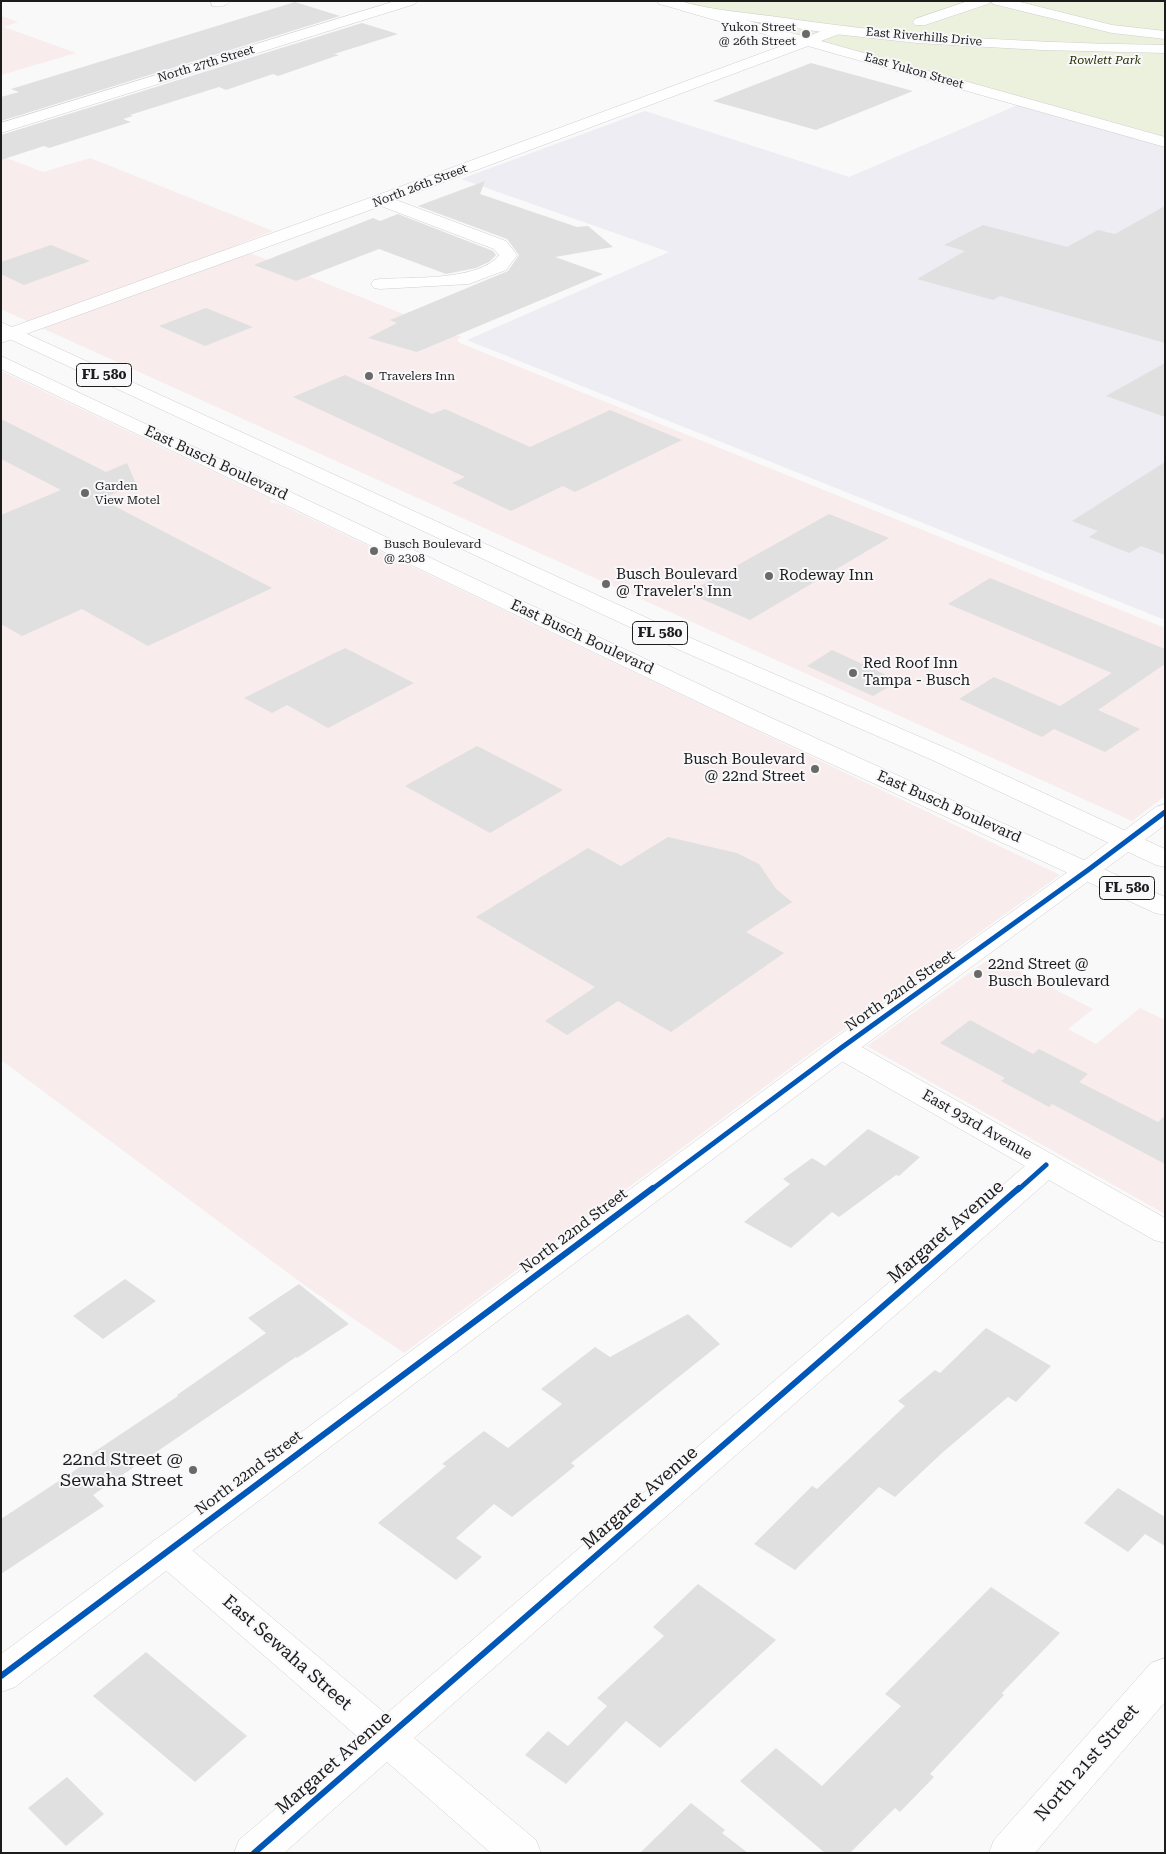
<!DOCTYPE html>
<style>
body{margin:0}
#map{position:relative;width:1166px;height:1854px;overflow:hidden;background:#f9f9f9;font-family:"Roboto Serif",serif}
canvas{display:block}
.frame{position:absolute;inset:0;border:2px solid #1c1c1c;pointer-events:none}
</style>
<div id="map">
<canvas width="1166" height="1854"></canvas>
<div class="frame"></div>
</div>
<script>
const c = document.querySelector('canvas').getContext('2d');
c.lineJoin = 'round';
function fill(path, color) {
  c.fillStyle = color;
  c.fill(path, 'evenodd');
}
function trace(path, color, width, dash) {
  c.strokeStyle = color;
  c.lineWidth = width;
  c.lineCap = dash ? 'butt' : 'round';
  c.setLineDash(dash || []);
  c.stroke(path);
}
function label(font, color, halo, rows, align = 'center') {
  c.font = font + ' "Roboto Serif",serif';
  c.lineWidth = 4;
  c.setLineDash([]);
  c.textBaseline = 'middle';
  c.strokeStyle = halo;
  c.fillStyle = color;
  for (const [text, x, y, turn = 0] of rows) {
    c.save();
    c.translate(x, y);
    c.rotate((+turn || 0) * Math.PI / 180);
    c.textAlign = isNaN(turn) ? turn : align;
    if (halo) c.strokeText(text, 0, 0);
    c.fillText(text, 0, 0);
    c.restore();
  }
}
fill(new Path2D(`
 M 1,16 L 18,22 L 4,27 L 76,53 L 1,75 Z
 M 1,156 L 43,172 L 90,158 L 273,231 L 234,246 L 237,247 L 29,322 L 1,309 Z
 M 250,253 L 461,337 L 457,340 L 460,343 L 1165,628 L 1165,796 L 1132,821 L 42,328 Z
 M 1,371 L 271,499 L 271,503 L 278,503 L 1060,875 L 816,1049 L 404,1353 L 307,1287 L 1,1060 Z
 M 992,957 L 1093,1009 L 1068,1029 L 1096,1044 L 1140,1008 L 1165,1020 L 1165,1214 L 867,1046 Z`), '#f8ecec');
fill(new Path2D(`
 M 1020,104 L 1165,145 L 1165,620 L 467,340 L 669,252 L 461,179 L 645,111 L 849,177 Z`), '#ededf3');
fill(new Path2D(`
 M 675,1 L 1165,1 L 1165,137 Z`), '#ecf1dd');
fill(new Path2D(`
 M 295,2 L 340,16 L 1,121 L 1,97 L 19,92 L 11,89 Z
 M 362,23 L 398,34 L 334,54 L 339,55 L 278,76 L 273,74 L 226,90 L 219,87 L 130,115 L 133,116 L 123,119 L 131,122 L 49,148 L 44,146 L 1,160 L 1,135 Z
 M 811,63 L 913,91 L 816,130 L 713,101 Z
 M 485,181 L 480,194 L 577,227 L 588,226 L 613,247 L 555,257 L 603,274 L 417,352 L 368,338 L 397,323 L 390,320 L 508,271 L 519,255 L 507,239 L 418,206 Z
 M 1165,206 L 1165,343 L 1000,296 L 993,300 L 917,279 L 965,251 L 944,245 L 983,225 L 1067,247 L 1098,230 L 1115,234 Z
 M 398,214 L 493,251 L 496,255 L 489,262 L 476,268 L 446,274 L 379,249 L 296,281 L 254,265 L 373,218 L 380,221 Z
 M 51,245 L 90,261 L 24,285 L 1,274 L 1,262 Z
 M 206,308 L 253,327 L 205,346 L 159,326 Z
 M 1165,363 L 1165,417 L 1106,396 Z
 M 345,375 L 432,414 L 445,409 L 530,447 L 610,410 L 682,440 L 575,492 L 563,486 L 511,511 L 452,483 L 465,477 L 293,397 Z
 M 1,419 L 106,472 L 127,463 L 136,484 L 101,499 L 272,588 L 148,646 L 82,609 L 22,636 L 1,624 L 1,515 L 61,490 L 1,459 Z
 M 1165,462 L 1165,555 L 1141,546 L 1129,553 L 1089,537 L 1098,531 L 1072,521 Z
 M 829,514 L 889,538 L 750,620 L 688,593 Z
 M 990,578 L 1165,649 L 1165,664 L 1098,710 L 1140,729 L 1105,752 L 1054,729 L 1042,737 L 959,699 L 994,677 L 1060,706 L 1112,673 L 948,604 Z
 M 345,648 L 414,683 L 328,728 L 287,705 L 272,713 L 244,698 Z
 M 832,650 L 899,681 L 873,696 L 807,666 Z
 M 477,746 L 563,790 L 490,833 L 405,786 Z
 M 668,837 L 737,853 L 759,864 L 776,889 L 792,902 L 746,932 L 784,953 L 671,1032 L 618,1001 L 567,1035 L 545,1021 L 595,987 L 476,917 L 588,848 L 621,866 Z
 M 970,1020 L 1033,1054 L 1039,1049 L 1088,1074 L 1079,1082 L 1158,1122 L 1165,1116 L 1165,1164 L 1052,1104 L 1049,1107 L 1001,1081 L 1005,1078 L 940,1043 Z
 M 868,1129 L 920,1157 L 899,1176 L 896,1175 L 839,1217 L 832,1212 L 791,1248 L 744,1222 L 790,1184 L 783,1179 L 812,1158 L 825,1166 Z
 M 125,1279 L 156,1301 L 103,1339 L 73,1316 Z
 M 299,1284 L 349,1324 L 297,1358 L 296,1357 L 93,1495 L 104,1506 L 1,1574 L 1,1519 L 89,1461 L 85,1458 L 178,1396 L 177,1395 L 266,1333 L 248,1318 Z
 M 688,1314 L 720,1344 L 571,1463 L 575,1466 L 512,1517 L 494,1504 L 456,1538 L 482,1557 L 456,1580 L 378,1523 L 446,1466 L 442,1464 L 484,1431 L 508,1448 L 562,1404 L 541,1389 L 595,1347 L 610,1357 Z
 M 986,1328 L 1051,1366 L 1016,1402 L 1008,1397 L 942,1453 L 895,1497 L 879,1487 L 795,1570 L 754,1544 L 812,1486 L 817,1489 L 905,1406 L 898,1401 L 935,1370 L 940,1373 Z
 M 1118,1488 L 1165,1517 L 1165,1546 L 1145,1534 L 1128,1552 L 1084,1523 Z
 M 698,1584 L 776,1640 L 660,1748 L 626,1721 L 566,1784 L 525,1755 L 548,1731 L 568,1746 L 607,1706 L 597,1698 L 664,1636 L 653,1627 Z
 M 991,1587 L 1060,1633 L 1002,1693 L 1004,1695 L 930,1774 L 934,1777 L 900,1812 L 895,1808 L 850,1853 L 825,1853 L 740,1781 L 776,1748 L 822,1786 L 901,1706 L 885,1694 Z
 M 146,1652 L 247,1736 L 195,1782 L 93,1696 Z
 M 67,1777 L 104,1814 L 66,1846 L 28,1808 Z
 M 691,1803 L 725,1830 L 722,1833 L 748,1853 L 640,1853 Z`), '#e0e0e0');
const minor = new Path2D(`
 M 211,1 L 230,1 C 226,7 218,7 212,6 Z
 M 395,1 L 417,1 L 415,4 L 1,133 L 1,123 Z
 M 968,1 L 990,1 L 988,4 L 925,25 L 915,25 L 913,22 L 915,19 Z
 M 991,1 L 1016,1 L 1112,25 L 1165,31 L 1165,39 L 1112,33 L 993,4 Z
 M 685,3 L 806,37 L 832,27 L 842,27 L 844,30 L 842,33 L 821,41 L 1165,137 L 1165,147 L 808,46 L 396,200 L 506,241 L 517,255 L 506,270 L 469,284 L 380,289 L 374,288 L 371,284 L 374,280 L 380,279 C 410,277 480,281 499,255 L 494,249 L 381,206 L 1,343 L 1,331 L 375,196 L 792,42 L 680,10 L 678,7 L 680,4 Z
 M 841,1039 L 851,1041 L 1165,1218 L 1165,1243 L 1154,1240 L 1049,1180 L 414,1738 L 536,1840 L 541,1853 L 491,1853 L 387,1762 L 284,1853 L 234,1853 L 239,1840 L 359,1738 L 154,1560 L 149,1550 L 154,1540 L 167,1535 L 180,1540 L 386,1714 L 1025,1166 L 831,1055 L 826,1048 L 831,1041 Z
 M 1165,1658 L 1165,1702 L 1035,1853 L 989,1853 L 994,1840 L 1151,1663 Z`);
const tertiary = new Path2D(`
 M 657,1 L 680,1 C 714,11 751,13 785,18 C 911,37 1038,43 1165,45 L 1165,53 L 1041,50 L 917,43 L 835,34 L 685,11 L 659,4 Z
 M 1165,804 L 1165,825 L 851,1055 L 180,1560 L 15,1687 L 1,1692 L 1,1654 L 831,1041 L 1079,864 L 1156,807 Z`);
const primary = new Path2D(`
 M 1,322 L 693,639 L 948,749 L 1165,849 L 1165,867 L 1156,865 L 930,759 L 677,649 L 1,335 Z
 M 1,356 L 754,710 L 1165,897 L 1165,915 L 1155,913 L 736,720 L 1,369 Z`);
trace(minor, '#cfcfcf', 1);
trace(tertiary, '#cfcfcf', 1);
trace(primary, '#cfcfcf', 1);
fill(minor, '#fefefe');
fill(tertiary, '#fefefe');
fill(primary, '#fefefe');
trace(new Path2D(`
 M 651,1190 L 841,1048 L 1088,870 L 1165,812
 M 1018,1190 L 1046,1165`), '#0057b8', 5);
trace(new Path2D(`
 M 1,1676 L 653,1188
 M 254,1853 L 1019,1188`), '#0057b8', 6);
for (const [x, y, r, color] of [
 [806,34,5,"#696969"],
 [369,376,5,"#696969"],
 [85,493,5,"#696969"],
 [374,551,5,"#696969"],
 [769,576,5,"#696969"],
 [606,584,5,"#696969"],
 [853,673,5,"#696969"],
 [815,769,5,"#696969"],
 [978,974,5,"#696969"],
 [193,1470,5,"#696969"]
]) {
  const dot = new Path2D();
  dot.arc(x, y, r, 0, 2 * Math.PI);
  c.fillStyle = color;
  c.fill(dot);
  trace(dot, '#f8f8fa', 2);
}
label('12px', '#1c1c1c', '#f8f8fa', [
 ["Yukon Street",796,27,"right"],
 ["@ 26th Street",796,41,"right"],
 ["Travelers Inn",379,376],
 ["Garden",95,486],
 ["View Motel",95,500],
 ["Busch Boulevard",384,544],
 ["@ 2308",384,558]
], 'left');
label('12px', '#1c1c1c', '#f8f8fa', [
 ["East Riverhills Drive",924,37,5],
 ["North 27th Street",206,64,-17],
 ["East Yukon Street",914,71,16],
 ["North 26th Street",420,186,-21]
]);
label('italic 12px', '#262e00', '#f8f8fa', [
 ["Rowlett Park",1105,60]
]);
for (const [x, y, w] of [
 [104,375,55],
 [660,633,55],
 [1127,888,55]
]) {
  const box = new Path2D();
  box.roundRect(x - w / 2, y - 11.5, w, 23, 4);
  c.fillStyle = '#f8f8fa';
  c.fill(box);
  trace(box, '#1c1c1c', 1);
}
label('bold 14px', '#1c1c1c', null, [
 ["FL 580",104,375],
 ["FL 580",660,633],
 ["FL 580",1127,888]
]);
label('15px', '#1c1c1c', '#f8f8fa', [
 ["East Busch Boulevard",216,463,25],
 ["East Busch Boulevard",582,637,25],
 ["East Busch Boulevard",949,807,24],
 ["North 22nd Street",900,991,-35],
 ["East 93rd Avenue",977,1125,30],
 ["North 22nd Street",574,1231,-37],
 ["North 22nd Street",249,1473,-37]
]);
label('15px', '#1c1c1c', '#f8f8fa', [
 ["Busch Boulevard",616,575],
 ["@ Traveler's Inn",616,592],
 ["Rodeway Inn",779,576],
 ["Red Roof Inn",863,664],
 ["Tampa - Busch",863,681],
 ["Busch Boulevard",805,760,"right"],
 ["@ 22nd Street",805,777,"right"],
 ["22nd Street @",988,965],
 ["Busch Boulevard",988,982]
], 'left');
label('18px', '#1c1c1c', '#f8f8fa', [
 ["Margaret Avenue",946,1232,-41],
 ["Margaret Avenue",640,1498,-41],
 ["East Sewaha Street",287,1653,41],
 ["Margaret Avenue",334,1763,-41],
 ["North 21st Street",1087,1763,-49]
]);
label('18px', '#1c1c1c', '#f8f8fa', [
 ["22nd Street @",183,1460],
 ["Sewaha Street",183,1481]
], 'right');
</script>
